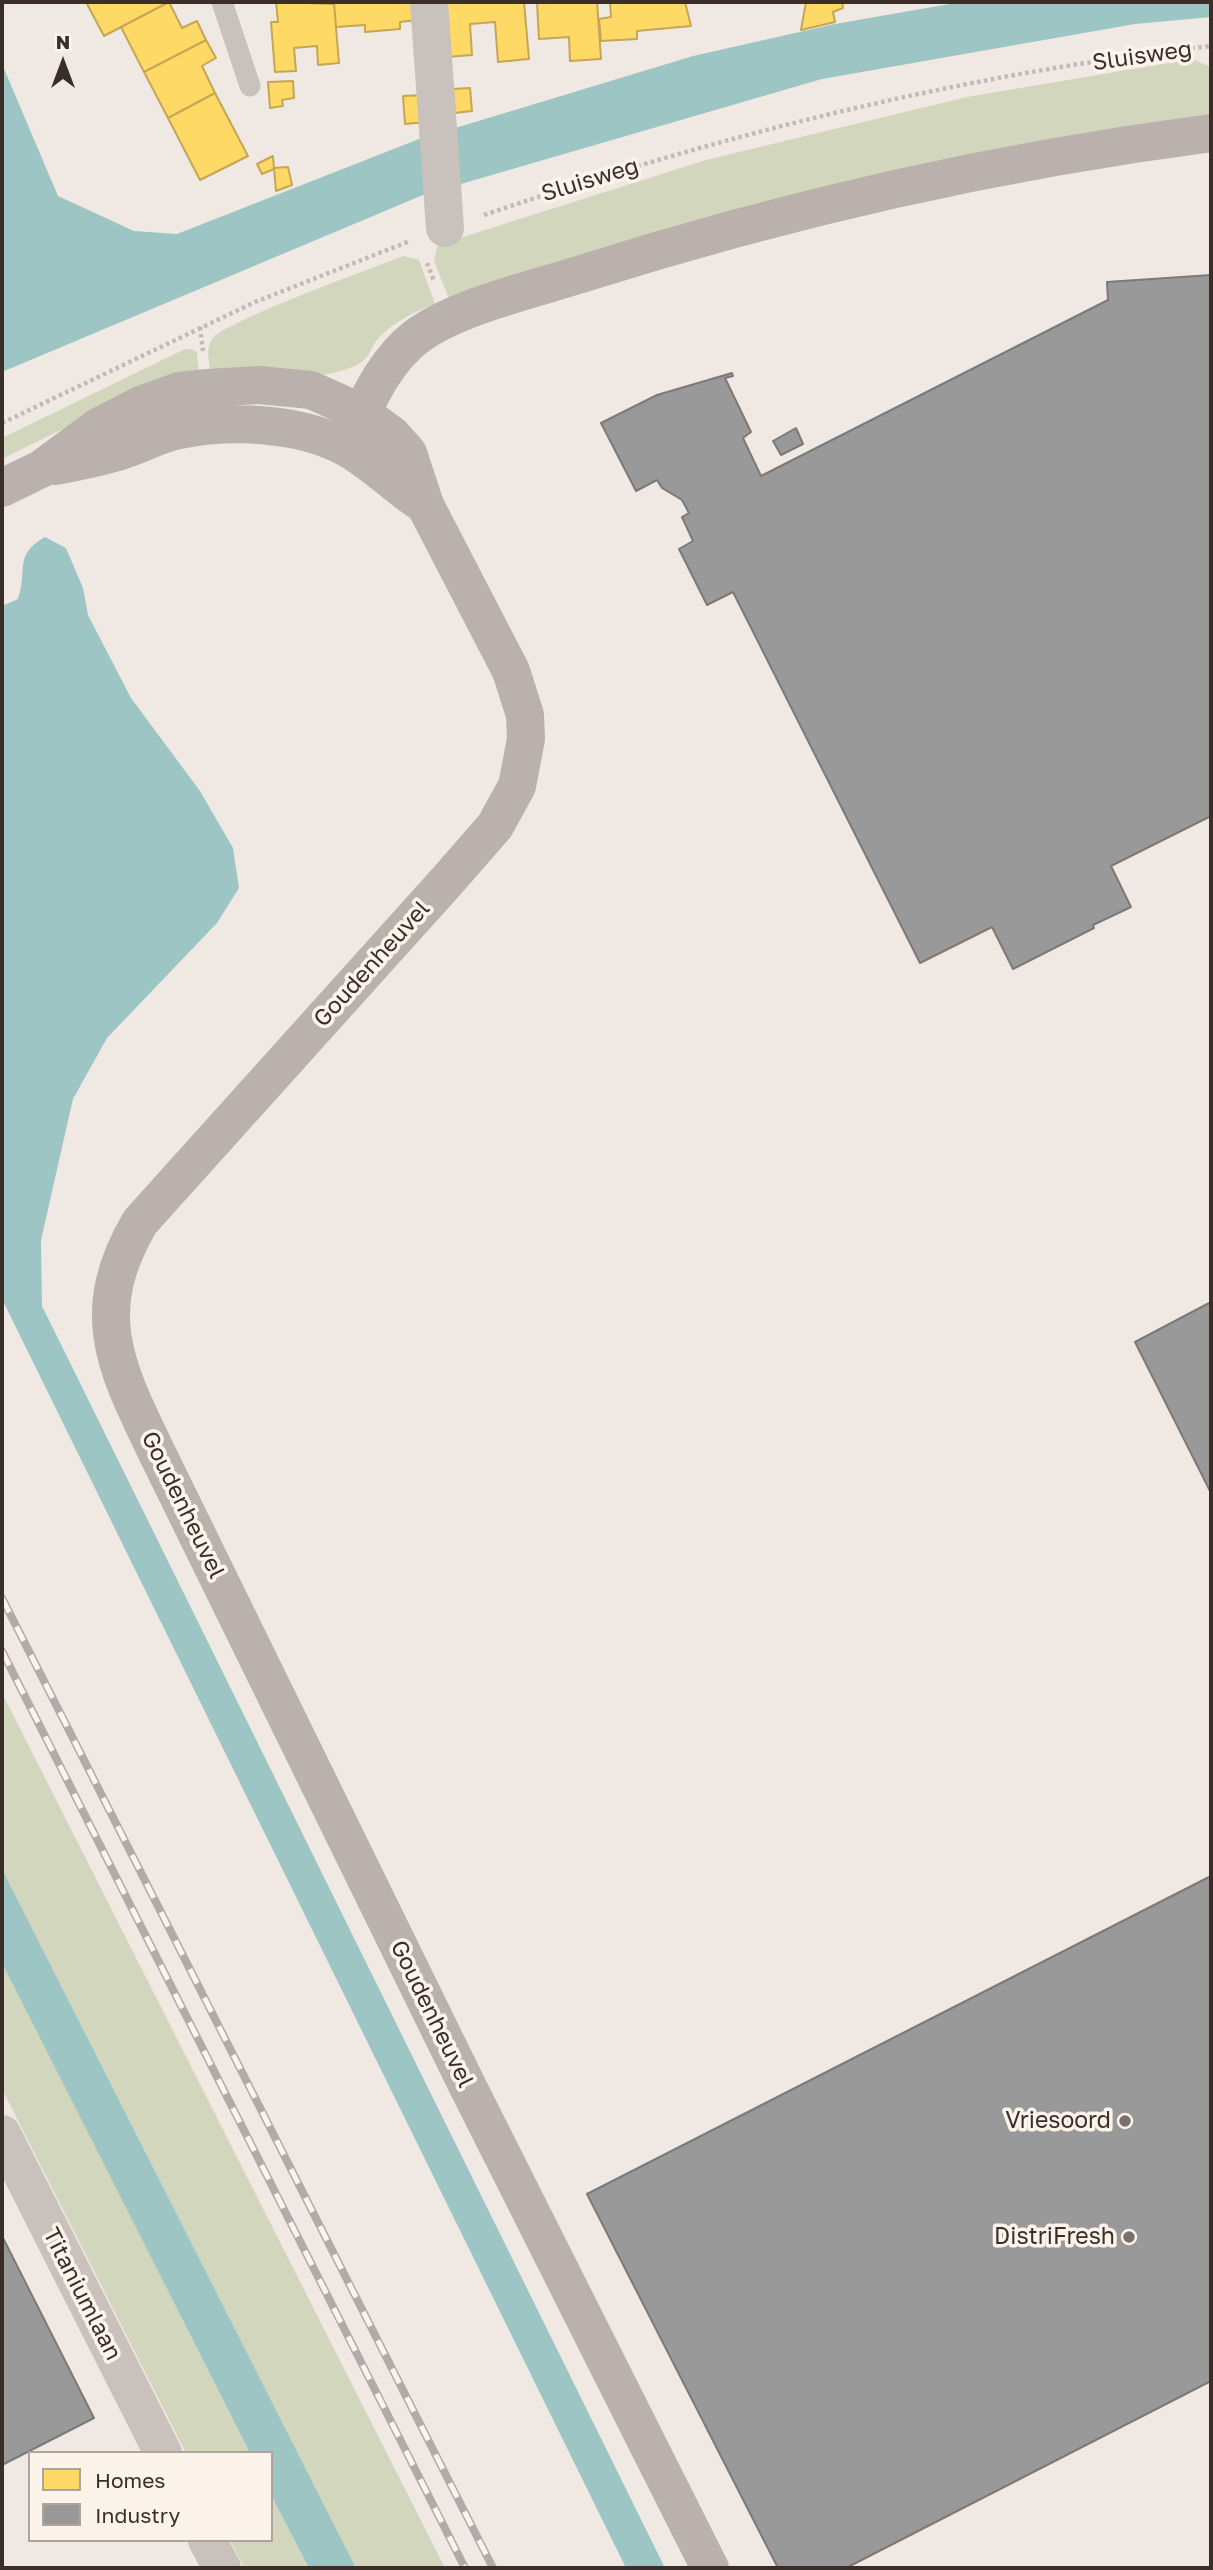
<!DOCTYPE html>
<style>
body{margin:0}
#map{position:relative;width:1213px;height:2570px;overflow:hidden;background:#f0e9e3;font-family:"Golos Text",sans-serif}
canvas{display:block}
.frame{position:absolute;inset:0;border:4px solid #3b2e29;pointer-events:none}
.legend{position:absolute;left:28px;top:2451px;width:245px;height:91px;box-sizing:border-box;background:#fcf3eb;border:2px solid #afa49d;margin:0;padding:9px 12px;list-style:none;font-size:21px;color:#3b2e29}
.legend li{display:flex;align-items:center;gap:14px;height:35px}
.legend b{width:35px;border:2px solid #afa49d}
.north{position:absolute;left:28px;top:28px;width:70px;height:70px;-webkit-text-stroke:5px #fcf3eb;paint-order:stroke;rotate:0deg;font-size:19px;font-weight:700;line-height:28px;text-align:center;color:#3b2e29}
.north::after{content:'';display:block;margin:auto;width:24px;height:32px;background:#3b2e29;clip-path:polygon(50% 0,100% 100%,50% 72%,0 100%)}
</style>
<div id="map">
<canvas width="1213" height="2570"></canvas>
<div class="frame"></div>
<ul class="legend">
<li><b style="height:19px;background:#ffd966"></b>Homes</li>
<li><b style="height:19px;background:#999"></b>Industry</li>
</ul>
<div class="north">N</div>
</div>
<script>
const c = document.querySelector('canvas').getContext('2d');
c.lineJoin = 'round';
function fill(path, color) {
  c.fillStyle = color;
  c.fill(path, 'evenodd');
}
function trace(path, color, width, dash) {
  c.strokeStyle = color;
  c.lineWidth = width;
  c.lineCap = dash ? 'butt' : 'round';
  c.setLineDash(dash || []);
  c.stroke(path);
}
function label(font, color, halo, rows, align = 'center') {
  c.font = font + ' "Golos Text",sans-serif';
  c.lineWidth = 7;
  c.setLineDash([]);
  c.textBaseline = 'middle';
  c.strokeStyle = halo;
  c.fillStyle = color;
  for (const [text, x, y, turn = 0] of rows) {
    c.save();
    c.translate(x, y);
    c.rotate((+turn || 0) * Math.PI / 180);
    c.textAlign = isNaN(turn) ? turn : align;
    if (halo) c.strokeText(text, 0, 0);
    c.fillText(text, 0, 0);
    c.restore();
  }
}
fill(new Path2D(`
 M 1192,59 L 1211,67 L 1211,114 L 449,299 L 434,261 L 437,247 L 444,243 L 706,160 L 967,97 Z
 M 403,256 L 419,260 L 435,304 C 415,311 390,324 376,341 C 372,346 370,354 365,359 C 338,385 248,376 211,376 C 210,365 205,349 212,339 C 225,321 373,268 403,256 Z
 M 191,349 L 197,352 L 199,376 L 144,389 L 2,459 L 2,438 L 183,350 Z
 M 2,1693 L 445,2568 L 356,2568 L 2,1869 Z
 M 2,1963 L 250,2453 L 186,2453 L 2,2089 Z
 M 271,2495 L 309,2568 L 244,2568 L 230,2540 L 271,2540 Z`), '#d2d6bc');
fill(new Path2D(`
 M 961,2 L 1211,2 L 1211,17 L 1135,24 L 822,79 L 423,195 L 2,372 L 2,64 L 58,196 L 134,231 L 177,234 L 419,139 L 693,56 L 835,24 Z
 M 45,537 L 66,548 L 83,588 L 88,615 L 131,698 L 200,791 L 233,848 L 239,888 L 217,923 L 107,1038 L 73,1099 L 41,1240 L 42,1306 L 665,2568 L 626,2568 L 2,1299 L 2,606 L 18,599 C 28,570 13,555 45,537 Z
 M 2,1869 L 356,2568 L 309,2568 L 271,2495 L 271,2453 L 250,2453 L 2,1963 Z`), '#9dc5c3');
const homes = new Path2D(`
 M 86,2 L 169,2 L 104,36 Z
 M 169,2 L 182,28 L 197,21 L 206,40 L 144,72 L 121,27 Z
 M 276,2 L 334,4 L 339,63 L 318,65 L 317,46 L 294,48 L 296,71 L 275,72 L 271,22 L 278,22 Z
 M 334,2 L 416,2 L 417,20 L 400,22 L 400,29 L 365,32 L 365,25 L 336,27 Z
 M 442,2 L 524,2 L 529,59 L 498,62 L 495,22 L 470,24 L 472,55 L 447,57 Z
 M 537,2 L 597,2 L 601,59 L 570,61 L 569,37 L 539,39 Z
 M 610,2 L 685,2 L 691,26 L 637,31 L 637,39 L 601,41 L 599,19 L 611,17 Z
 M 806,2 L 842,2 L 843,8 L 833,12 L 835,22 L 801,30 Z
 M 206,40 L 216,58 L 202,66 L 215,93 L 168,118 L 144,72 Z
 M 293,81 L 294,98 L 282,100 L 283,106 L 270,108 L 268,82 Z
 M 470,88 L 472,111 L 455,113 L 453,89 Z
 M 215,93 L 248,156 L 200,180 L 168,118 Z
 M 424,95 L 426,122 L 405,124 L 403,96 Z
 M 273,156 L 274,169 L 262,174 L 257,164 Z
 M 288,167 L 292,185 L 276,191 L 274,168 Z`);
fill(homes, '#ffd966');
trace(homes, '#c4a654', 2);
const industry = new Path2D(`
 M 1211,275 L 1211,816 L 1111,866 L 1131,907 L 1093,925 L 1094,928 L 1013,969 L 992,927 L 920,963 L 733,592 L 707,605 L 679,549 L 693,541 L 682,517 L 689,513 L 682,500 L 662,488 L 657,480 L 636,491 L 601,423 L 657,395 L 732,373 L 733,376 L 725,378 L 751,432 L 743,438 L 761,476 L 1108,300 L 1107,282 Z
 M 796,428 L 803,444 L 781,455 L 773,441 Z
 M 1211,1302 L 1211,1493 L 1135,1342 Z
 M 1211,1876 L 1211,2381 L 846,2568 L 778,2568 L 587,2194 Z
 M 2,2236 L 94,2418 L 2,2465 Z`);
fill(industry, '#999');
trace(industry, '#7d7977', 2);
trace(new Path2D(`
 M 484,215 C 720,135 963,74 1211,46
 M 427,263 L 434,281
 M 200,327 L 203,351
 M 2,423 L 255,302 L 410,241`), '#c2bab4', 4.5, [3.5, 3.5]);
trace(new Path2D(`
 M 222,2 L 250,86`), '#c9c1bc', 21);
trace(new Path2D(`
 M 429,2 L 445,228
 M 2,2134 L 163,2453
 M 207,2540 L 222,2568`), '#c9c1bc', 38);
trace(new Path2D(`
 M 345,447 C 365,408 381,364 416,337 C 455,307 531,290 578,275 C 785,209 996,161 1211,133
 M 56,466 C 75,462 95,459 114,453 C 136,447 156,435 179,430 C 231,420 300,422 347,448 C 376,464 397,488 425,505
 M 2,488 L 41,469 L 98,427 L 143,404 L 179,391 L 207,388 L 259,385 L 311,390 L 362,413 L 392,435 L 408,453 L 425,505 L 511,671 L 525,715 L 526,739 L 517,786 L 495,826 L 447,881 L 140,1222 C 87,1312 115,1366 156,1451 L 466,2083 L 710,2568`), '#bab1ac', 38);
const rail = new Path2D(`
 M 2,1598 L 493,2568
 M 2,1651 L 465,2568`);
trace(rail, '#b1aaa6', 8);
trace(rail, '#fcf3eb', 5, [16]);
for (const [x, y, r, color] of [
 [1125,2121,7,"#7a6f6a"],
 [1129,2237,7,"#7a6f6a"]
]) {
  const dot = new Path2D();
  dot.arc(x, y, r, 0, 2 * Math.PI);
  c.fillStyle = color;
  c.fill(dot);
  trace(dot, '#fcf3eb', 2.5);
}
label('23px', '#3b2e29', '#fcf3eb', [
 ["Sluisweg",1142,56,-8],
 ["Sluisweg",590,180,-17],
 ["Goudenheuvel",372,964,-48],
 ["Goudenheuvel",183,1505,64],
 ["Goudenheuvel",432,2014,64],
 ["Titaniumlaan",82,2294,63]
]);
label('23px', '#3b2e29', '#fcf3eb', [
 ["Vriesoord",1111,2121],
 ["DistriFresh",1115,2237]
], 'right');
</script>
